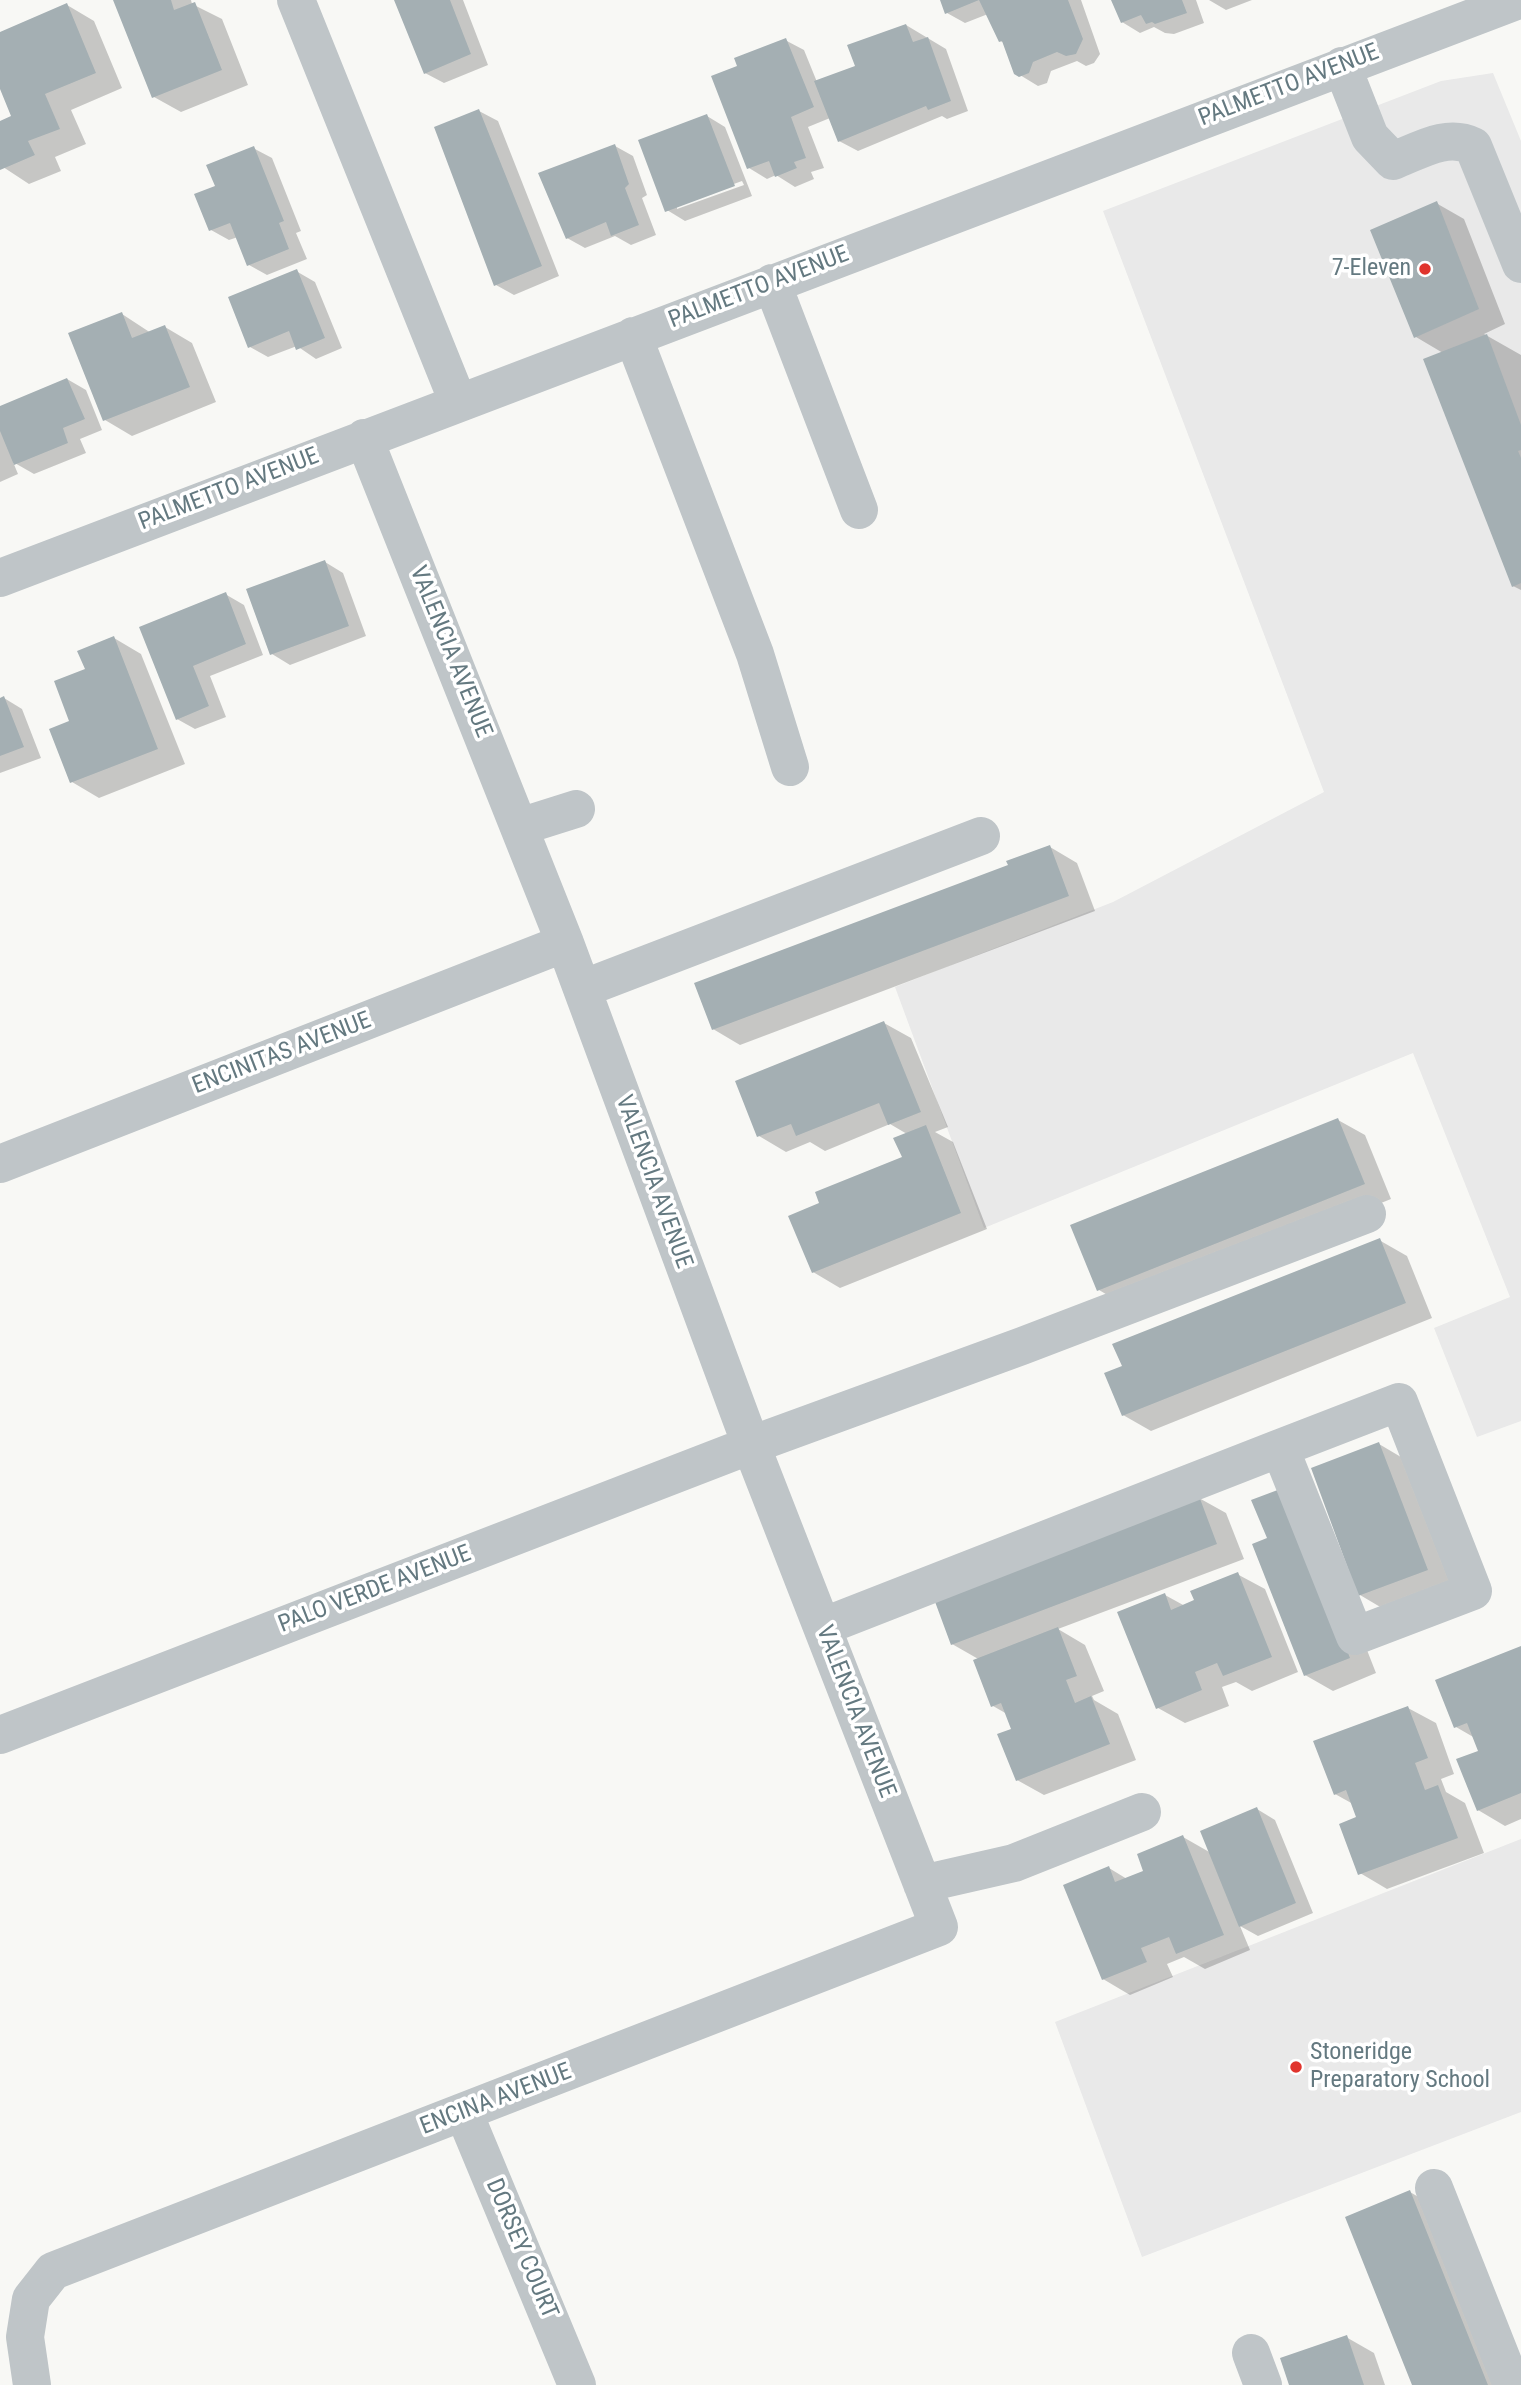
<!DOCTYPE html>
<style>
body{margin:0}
canvas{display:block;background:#f8f8f5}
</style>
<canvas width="1521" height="2385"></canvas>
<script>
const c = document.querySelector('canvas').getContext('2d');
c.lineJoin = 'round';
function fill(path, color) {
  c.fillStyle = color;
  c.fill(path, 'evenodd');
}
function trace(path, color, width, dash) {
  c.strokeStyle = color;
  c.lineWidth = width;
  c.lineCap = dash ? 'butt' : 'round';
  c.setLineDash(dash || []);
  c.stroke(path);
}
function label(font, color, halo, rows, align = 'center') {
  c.font = font + ' "Roboto Condensed",sans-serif';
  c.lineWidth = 7;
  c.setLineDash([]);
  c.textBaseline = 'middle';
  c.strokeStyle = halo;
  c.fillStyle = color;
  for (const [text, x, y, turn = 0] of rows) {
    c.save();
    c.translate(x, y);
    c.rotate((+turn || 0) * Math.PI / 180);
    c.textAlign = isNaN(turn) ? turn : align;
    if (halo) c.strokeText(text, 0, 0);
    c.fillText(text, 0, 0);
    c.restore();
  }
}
fill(new Path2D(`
 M 1493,73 L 1521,141 L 1521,1421 L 1477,1437 L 1434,1328 L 1510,1297 L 1413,1053 L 984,1228 L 895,987 L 1113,902 L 1324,792 L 1103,211 L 1441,81 Z
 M 1521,1839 L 1521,2112 L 1142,2257 L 1055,2022 Z`), '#e9e9e9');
fill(new Path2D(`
 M 115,0 L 191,0 L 192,4 L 222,19 L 248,85 L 181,112 L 154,97 Z
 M 396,0 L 463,0 L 488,65 L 444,83 L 425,73 Z
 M 942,0 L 1081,0 L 1100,54 L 1094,63 L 1086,66 L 1077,61 L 1051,71 L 1047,83 L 1038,86 L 1015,72 L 1005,43 L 1000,41 L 988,14 L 965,23 L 947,13 Z
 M 1113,0 L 1196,0 L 1204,23 L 1174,34 L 1165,33 L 1154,27 L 1140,33 L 1122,22 Z
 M 1209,0 L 1252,0 L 1226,10 Z
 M 67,5 L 94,21 L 122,88 L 71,110 L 86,144 L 55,157 L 61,171 L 29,184 L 0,165 L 0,122 L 14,117 L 0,84 L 0,33 Z
 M 906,25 L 946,49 L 968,111 L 947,119 L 942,116 L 858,151 L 839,141 L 830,118 L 808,127 L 824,168 L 811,172 L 814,179 L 795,187 L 776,175 L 767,179 L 749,168 L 739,67 L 785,40 L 804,50 L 817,82 L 858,67 Z
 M 479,111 L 498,121 L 559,276 L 514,295 L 496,285 Z
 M 707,116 L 725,127 L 752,196 L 685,221 L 667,210 ZM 742,181 L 744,185 L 677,209 L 677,205 Z
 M 615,146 L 633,156 L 647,195 L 642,198 L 656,235 L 631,245 L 615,236 L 585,248 L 567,238 Z
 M 253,148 L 272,158 L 301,231 L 296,233 L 307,259 L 267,275 L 249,265 L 238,237 L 229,240 L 211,230 L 217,187 Z
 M 1436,203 L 1464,219 L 1505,324 L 1484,334 L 1521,355 L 1521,590 L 1513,586 L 1443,353 L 1416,337 Z
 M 296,271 L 315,282 L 342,348 L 316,359 L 297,346 L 268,357 L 250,347 Z
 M 122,314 L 151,333 L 165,327 L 192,343 L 216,402 L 132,436 L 105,420 Z
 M 67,379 L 86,390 L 102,430 L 80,439 L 86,453 L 34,474 L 13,462 L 18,474 L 0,482 L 0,407 Z
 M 325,562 L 343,573 L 366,636 L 290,665 L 272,654 Z
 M 225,594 L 244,605 L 263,655 L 210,676 L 226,717 L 195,729 L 177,719 L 141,628 Z
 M 114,638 L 141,654 L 185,764 L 99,798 L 72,782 L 71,722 L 87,670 Z
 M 4,698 L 22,709 L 41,758 L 0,773 L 0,700 Z
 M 1050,847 L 1077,863 L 1095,911 L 740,1045 L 713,1029 Z
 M 884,1023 L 911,1038 L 948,1127 L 935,1132 L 953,1142 L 987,1229 L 840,1288 L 813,1272 L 821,1204 L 904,1158 L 907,1134 L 890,1124 L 825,1151 L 810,1142 L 786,1152 L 759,1136 Z
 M 1338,1120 L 1365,1135 L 1391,1199 L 1126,1306 L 1099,1290 Z
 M 1379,1240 L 1407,1256 L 1432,1318 L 1151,1431 L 1123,1415 Z
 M 1379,1444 L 1406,1460 L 1454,1586 L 1387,1611 L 1360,1595 Z
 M 1199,1498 L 1226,1513 L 1244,1559 L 1058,1629 L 1085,1645 L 1104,1691 L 1092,1696 L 1094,1700 L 1118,1714 L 1136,1760 L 1044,1795 L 1017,1780 L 1013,1730 L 1007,1714 L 993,1706 L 980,1660 L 952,1644 Z
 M 1310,1505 L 1376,1673 L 1333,1691 L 1305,1675 L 1269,1539 Z
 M 1237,1574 L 1265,1589 L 1298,1672 L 1252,1691 L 1236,1682 L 1222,1687 L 1229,1706 L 1185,1723 L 1158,1708 L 1165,1595 L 1185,1606 Z
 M 1521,1648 L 1521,1819 L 1505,1826 L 1478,1810 L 1480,1752 L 1475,1738 L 1456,1727 Z
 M 1408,1708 L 1436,1723 L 1454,1774 L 1441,1779 L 1446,1792 L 1465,1803 L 1484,1853 L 1387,1889 L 1360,1873 L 1358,1818 L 1353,1804 L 1335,1794 Z
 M 1257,1809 L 1275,1820 L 1313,1913 L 1258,1936 L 1240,1926 L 1250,1950 L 1205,1969 L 1184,1957 L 1167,1964 L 1173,1977 L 1130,1995 L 1103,1979 L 1109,1868 L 1127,1879 L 1146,1871 L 1183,1837 L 1211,1853 Z
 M 1410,2192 L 1437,2208 L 1508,2385 L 1414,2385 Z
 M 1346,2337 L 1374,2353 L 1385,2385 L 1291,2385 Z`), '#0003');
fill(new Path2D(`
 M 113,0 L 171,0 L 174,10 L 195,2 L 222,70 L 152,98 Z
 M 394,0 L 450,0 L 471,54 L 424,74 Z
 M 940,0 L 1068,0 L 1083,39 L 1076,54 L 1066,56 L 1057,52 L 1033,62 L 1029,73 L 1019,77 L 1014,74 L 1002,41 L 999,42 L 979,0 L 945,14 Z
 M 1111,0 L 1182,0 L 1187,13 L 1155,24 L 1152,22 L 1146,24 L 1141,15 L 1121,23 Z
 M 67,3 L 96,73 L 45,94 L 60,129 L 28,141 L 35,155 L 0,170 L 0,121 L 11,116 L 0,89 L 0,32 Z
 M 906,24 L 913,42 L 928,37 L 951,101 L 928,110 L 926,106 L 838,142 L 814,81 L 855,66 L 847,45 Z
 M 786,38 L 814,107 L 791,117 L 806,158 L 794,162 L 797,168 L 775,177 L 769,161 L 747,169 L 711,76 L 737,66 L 734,58 Z
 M 479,109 L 542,266 L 494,286 L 434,127 Z
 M 707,114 L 735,186 L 665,212 L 638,140 Z
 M 615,144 L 629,184 L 625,188 L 639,225 L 611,236 L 606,222 L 566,239 L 538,173 Z
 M 254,146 L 284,221 L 279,223 L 289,249 L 247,266 L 230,223 L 209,231 L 194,194 L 215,186 L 206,165 Z
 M 1437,201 L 1479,309 L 1414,338 L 1370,230 Z
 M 297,269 L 325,338 L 296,350 L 289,331 L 248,348 L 228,297 Z
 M 122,312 L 132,338 L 165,325 L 190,387 L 103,421 L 68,333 Z
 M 1487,334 L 1521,425 L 1521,450 L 1518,451 L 1521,458 L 1521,583 L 1512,587 L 1423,359 Z
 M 67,378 L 85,419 L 63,428 L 68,443 L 14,465 L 0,431 L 0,406 Z
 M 325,560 L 349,626 L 270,655 L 246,589 Z
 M 226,592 L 246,644 L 193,666 L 209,706 L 176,720 L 139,627 Z
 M 114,636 L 158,749 L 70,783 L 49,729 L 69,721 L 54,681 L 85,669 L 77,651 Z
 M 4,696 L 24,747 L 0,756 L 0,698 Z
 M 1050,845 L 1069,896 L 712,1030 L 694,983 L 1008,865 L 1006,861 Z
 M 884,1021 L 921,1112 L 888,1125 L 879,1103 L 796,1136 L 791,1124 L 757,1137 L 735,1081 Z
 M 1338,1118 L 1365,1184 L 1097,1291 L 1070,1225 Z
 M 926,1125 L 961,1213 L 812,1273 L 788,1216 L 819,1203 L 815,1192 L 902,1157 L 893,1138 Z
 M 1380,1238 L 1406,1303 L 1122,1416 L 1104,1373 L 1122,1366 L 1112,1344 Z
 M 1379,1442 L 1428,1570 L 1358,1596 L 1311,1468 Z
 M 1283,1488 L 1350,1658 L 1304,1676 L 1252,1544 L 1267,1538 L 1251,1500 Z
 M 1199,1496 L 1217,1544 L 951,1645 L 934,1599 Z
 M 1238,1572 L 1272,1657 L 1223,1676 L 1217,1663 L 1195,1672 L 1202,1690 L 1156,1709 L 1117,1612 L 1165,1593 L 1171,1610 L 1194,1600 L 1190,1591 Z
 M 1058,1627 L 1077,1676 L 1066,1680 L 1075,1703 L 1091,1696 L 1110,1744 L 1016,1781 L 997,1734 L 1011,1729 L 1001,1703 L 991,1707 L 973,1660 Z
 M 1521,1646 L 1521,1793 L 1477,1811 L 1456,1759 L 1478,1751 L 1467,1723 L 1454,1728 L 1435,1680 Z
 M 1408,1706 L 1428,1758 L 1415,1763 L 1425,1790 L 1438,1785 L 1458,1838 L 1358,1875 L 1339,1824 L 1356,1817 L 1346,1790 L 1334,1795 L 1313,1741 Z
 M 1257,1807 L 1296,1903 L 1239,1927 L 1200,1831 Z
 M 1183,1835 L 1224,1935 L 1176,1954 L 1169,1937 L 1141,1948 L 1147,1962 L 1102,1980 L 1063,1885 L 1109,1866 L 1115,1882 L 1143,1871 L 1137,1854 Z
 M 1410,2190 L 1488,2385 L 1412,2385 L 1345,2217 Z
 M 1347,2335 L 1364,2385 L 1289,2385 L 1280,2358 Z`), '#a4afb3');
trace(new Path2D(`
 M 296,0 L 458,402
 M 1342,66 L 1370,137 L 1393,161 C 1419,151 1446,133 1473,146 L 1521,264
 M 772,283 L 859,510
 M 633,336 L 755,654 L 790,767
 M 0,578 L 1519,0
 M 519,827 L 576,809
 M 582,989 L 981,836
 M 0,1164 L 565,943
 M 822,1627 L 1280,1448 L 1355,1636 L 1473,1591 L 1399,1402 L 1280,1448
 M 0,1735 L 751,1445 L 1022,1346 L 1367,1214
 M 922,1884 L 1014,1863 L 1142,1812
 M 464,2113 L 577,2385
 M 1434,2188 L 1512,2385
 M 1251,2353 L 1263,2385
 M 32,2385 L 25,2337 L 31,2299 L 53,2271 L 939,1927 L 751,1445 L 565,943 L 364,438`), '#bfc5c8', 38);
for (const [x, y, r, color] of [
 [1425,269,7,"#e0342d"],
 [1296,2067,7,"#e0342d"]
]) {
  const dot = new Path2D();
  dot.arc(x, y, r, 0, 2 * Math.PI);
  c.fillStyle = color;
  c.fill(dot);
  trace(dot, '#fff', 2.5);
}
label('24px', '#647980', '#fff', [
 ["PALMETTO AVENUE",1289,86,-21],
 ["PALMETTO AVENUE",759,288,-21],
 ["PALMETTO AVENUE",229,490,-21],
 ["VALENCIA AVENUE",450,652,68],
 ["ENCINITAS AVENUE",282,1054,-21],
 ["VALENCIA AVENUE",653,1182,70],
 ["PALO VERDE AVENUE",375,1590,-21],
 ["VALENCIA AVENUE",855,1712,69],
 ["ENCINA AVENUE",496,2100,-21],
 ["DORSEY COURT",521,2249,67]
]);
label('24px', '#647980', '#fff', [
 ["7-Eleven",1411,269],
 ["Stoneridge",1310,2053,"left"],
 ["Preparatory School",1310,2081,"left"]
], 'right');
</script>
